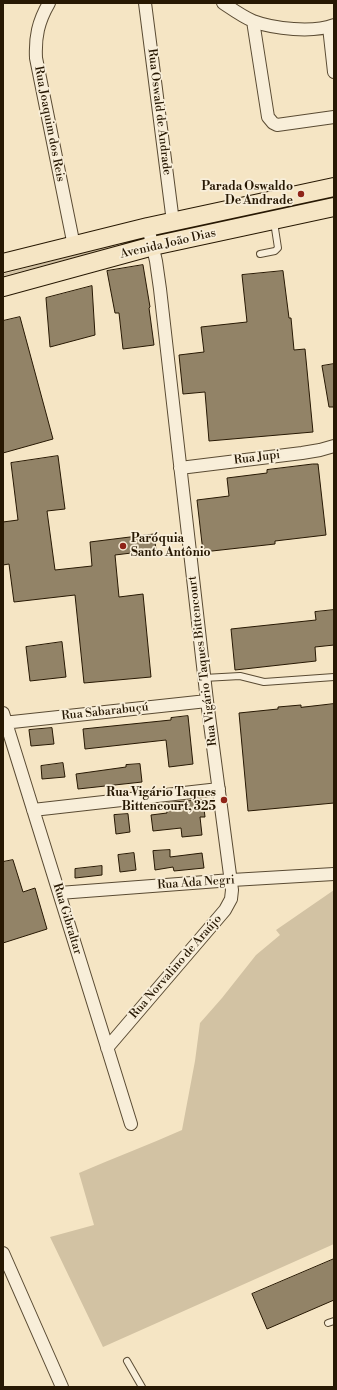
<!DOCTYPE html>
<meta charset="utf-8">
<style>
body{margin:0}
#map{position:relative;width:337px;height:1390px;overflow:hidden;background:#f5e5c4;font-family:"Libre Bodoni",serif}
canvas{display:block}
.frame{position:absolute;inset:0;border:4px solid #271803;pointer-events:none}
</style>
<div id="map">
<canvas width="337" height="1390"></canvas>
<div class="frame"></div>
</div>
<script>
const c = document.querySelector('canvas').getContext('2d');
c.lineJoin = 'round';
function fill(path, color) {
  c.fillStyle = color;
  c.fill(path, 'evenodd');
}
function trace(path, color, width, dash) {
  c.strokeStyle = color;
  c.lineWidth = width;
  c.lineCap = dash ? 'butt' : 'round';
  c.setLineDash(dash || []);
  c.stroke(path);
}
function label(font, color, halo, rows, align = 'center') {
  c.font = font + ' "Libre Bodoni",serif';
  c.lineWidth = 3.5;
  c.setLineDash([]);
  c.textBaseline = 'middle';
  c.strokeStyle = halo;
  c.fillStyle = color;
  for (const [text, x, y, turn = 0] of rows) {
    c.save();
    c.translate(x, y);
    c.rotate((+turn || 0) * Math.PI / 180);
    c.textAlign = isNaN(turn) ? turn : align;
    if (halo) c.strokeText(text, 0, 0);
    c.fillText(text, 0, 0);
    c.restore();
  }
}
fill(new Path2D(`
 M 134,239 L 139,239 L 139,241 L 3,276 L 3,274 Z
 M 334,890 L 334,1244 L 103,1347 L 50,1237 L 94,1225 L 79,1173 C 114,1158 148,1145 182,1130 L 195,1061 L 200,1023 L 222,998 L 256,955 L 280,935 L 276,930 Z`), '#d2c2a3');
const building = new Path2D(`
 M 143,265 L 150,307 L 149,308 L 154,345 L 123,349 L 119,313 L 115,313 L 107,271 Z
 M 283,271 L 289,318 L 291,318 L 294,350 L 305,349 L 313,432 L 209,441 L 205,392 L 183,394 L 179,355 L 204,352 L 201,327 L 247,322 L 242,275 Z
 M 92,286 L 95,335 L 50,347 L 46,298 Z
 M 20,317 L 53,439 L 3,453 L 3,321 Z
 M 334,364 L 334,407 L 329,407 L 322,366 Z
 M 58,456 L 65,509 L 47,511 L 55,570 L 92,566 L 90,542 L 154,534 L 156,550 L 115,555 L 119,597 L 143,594 L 151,677 L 84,683 L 75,595 L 14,602 L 9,564 L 3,565 L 3,522 L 18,520 L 11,463 Z
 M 313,464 L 318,464 L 326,535 L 275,541 L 275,544 L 203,552 L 197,500 L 229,496 L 227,478 L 267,473 L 267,470 Z
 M 334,610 L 334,645 L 315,647 L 316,661 L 235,670 L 231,629 L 316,620 L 315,612 Z
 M 62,642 L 66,677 L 30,681 L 26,647 Z
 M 334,704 L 334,803 L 248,811 L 239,713 L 278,709 L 278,707 L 301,705 L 301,707 Z
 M 188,716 L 193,764 L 169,767 L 166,740 L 85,749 L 83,729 L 171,720 L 171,718 Z
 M 52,728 L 54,744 L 31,746 L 29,730 Z
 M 63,763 L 65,777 L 42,779 L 41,766 Z
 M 140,764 L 142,782 L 78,789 L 76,774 L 126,767 L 126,765 Z
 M 203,800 L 205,817 L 200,817 L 202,835 L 182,837 L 181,828 L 153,831 L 151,815 L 167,813 L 166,803 Z
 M 128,814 L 130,832 L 116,834 L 114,815 Z
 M 170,850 L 170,857 L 202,853 L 204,868 L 174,871 L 173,867 L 155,870 L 153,851 Z
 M 134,853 L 136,870 L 120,872 L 118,855 Z
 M 13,860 L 23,892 L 35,888 L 47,929 L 3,943 L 3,862 Z
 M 102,866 L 102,875 L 75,878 L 75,869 Z
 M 334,1259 L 334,1300 L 267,1329 L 252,1294 Z`);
fill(building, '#928367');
trace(building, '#271803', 1);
const lane = new Path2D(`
 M 260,254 L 275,251 L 278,248 L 274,222
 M 204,678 L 240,676 L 264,682 L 334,677
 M 328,1323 L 334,1321
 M 127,1361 L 142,1387`);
const street = new Path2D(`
 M 49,3 C 38,22 35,37 36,58 L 74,246
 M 145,3 L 173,222
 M 223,3 C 232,9 243,17 253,21 C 274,29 313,33 334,25
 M 253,21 L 268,117 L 273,123 L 277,125 L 334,117
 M 329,27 L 334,72
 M 180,468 L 302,453 L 320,450 L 334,446
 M 3,713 L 131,1124
 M 3,723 L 207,701
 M 33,810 L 219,789
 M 59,893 L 232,880 L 334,874
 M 107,1048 L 225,910 L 231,899 L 232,890 L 207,701 L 160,289 L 156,261 L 148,227
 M 3,1253 L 62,1387`);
const primary = new Path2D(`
 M 3,263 L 148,227 L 334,187
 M 3,287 L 153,246 L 334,207`);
trace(lane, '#5a4b33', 8);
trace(street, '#5a4b33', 14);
trace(primary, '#271803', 20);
trace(lane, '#f8eed9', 6);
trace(street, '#f8eed9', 12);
trace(primary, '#f5e5c4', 18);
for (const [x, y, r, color] of [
 [301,194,4,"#8f2418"],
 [123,546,4,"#8f2418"],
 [224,800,4,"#8f2418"]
]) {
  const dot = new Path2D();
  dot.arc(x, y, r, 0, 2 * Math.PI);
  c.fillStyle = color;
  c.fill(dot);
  trace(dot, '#f8eed9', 1.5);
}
label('12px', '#271803', '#f8eed9', [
 ["Rua Oswald de Andrade",159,112,83],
 ["Rua Joaquim dos Reis",49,124,79],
 ["Avenida João Dias",168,244,-13],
 ["Rua Jupi",257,458,-7],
 ["Rua Vigário Taques Bittencourt",203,661,-97],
 ["Rua Sabarabuçú",105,712,-6],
 ["Rua Ada Negri",196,883,-4],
 ["Rua Gibraltar",67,919,73],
 ["Rua Norvalino de Araújo",176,967,-49]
]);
label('bold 12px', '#271803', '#f8eed9', [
 ["Parada Oswaldo",293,187],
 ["De Andrade",293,201],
 ["Paróquia",131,539,"left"],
 ["Santo Antônio",131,553,"left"],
 ["Rua Vigário Taques",216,793],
 ["Bittencourt, 325",216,807]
], 'right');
</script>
